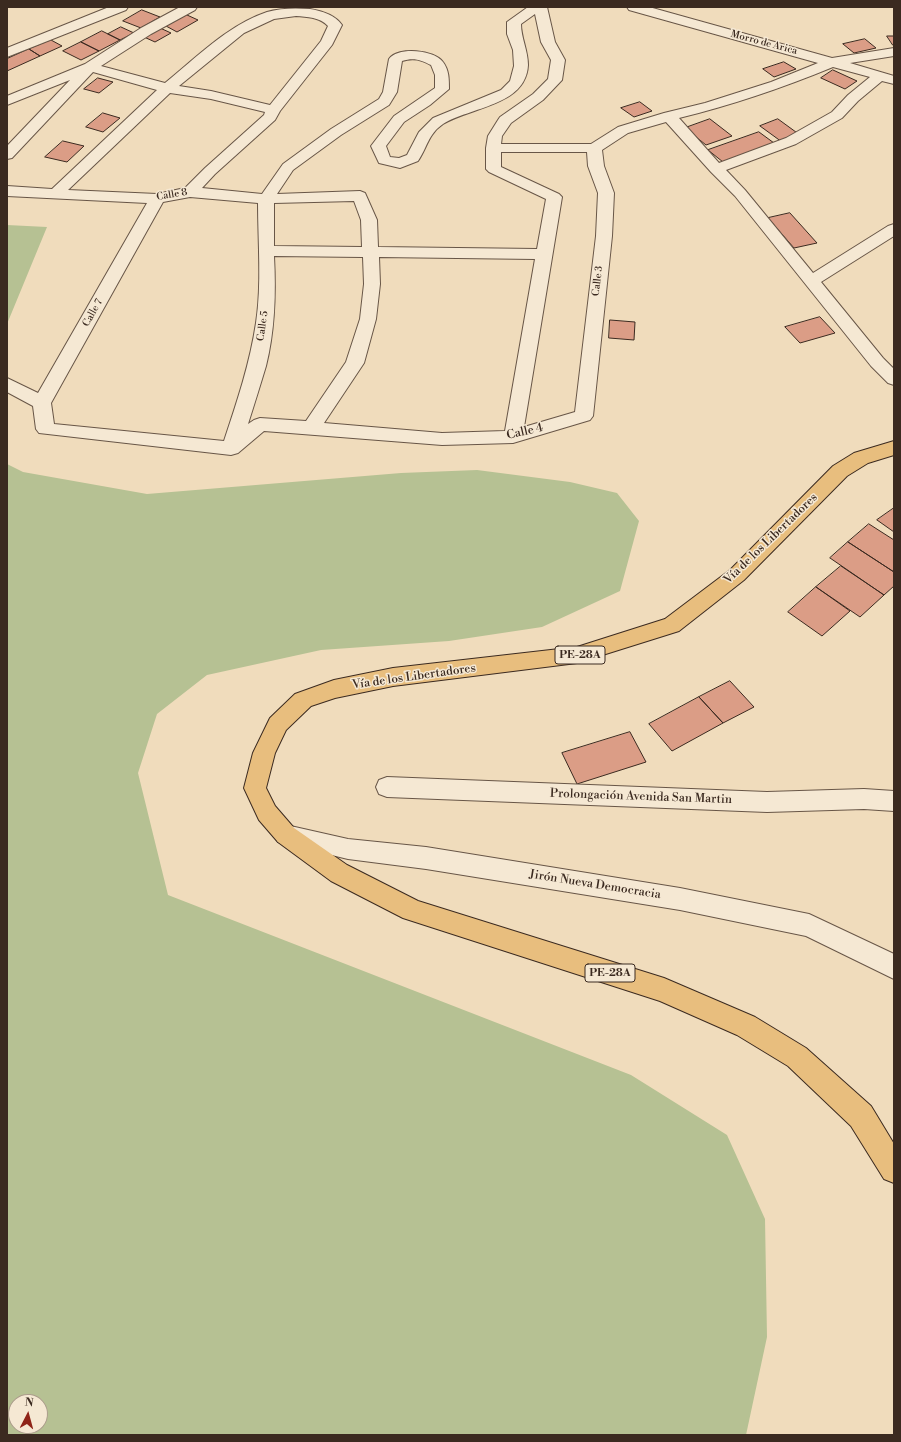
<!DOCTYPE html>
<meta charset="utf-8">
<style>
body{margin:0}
#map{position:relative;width:901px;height:1442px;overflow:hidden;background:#f0dcbc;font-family:"Libre Bodoni",serif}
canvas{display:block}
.frame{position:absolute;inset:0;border:8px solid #3b2a20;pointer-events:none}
.north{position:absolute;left:8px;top:1394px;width:40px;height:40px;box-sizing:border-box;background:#f5e8d3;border:1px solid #ab9c8b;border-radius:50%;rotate:6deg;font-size:11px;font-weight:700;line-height:16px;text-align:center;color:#3b2a20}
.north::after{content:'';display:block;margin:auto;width:14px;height:18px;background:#8f2418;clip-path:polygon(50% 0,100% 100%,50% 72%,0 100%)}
</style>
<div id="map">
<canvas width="901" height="1442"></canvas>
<div class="frame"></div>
<div class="north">N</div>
</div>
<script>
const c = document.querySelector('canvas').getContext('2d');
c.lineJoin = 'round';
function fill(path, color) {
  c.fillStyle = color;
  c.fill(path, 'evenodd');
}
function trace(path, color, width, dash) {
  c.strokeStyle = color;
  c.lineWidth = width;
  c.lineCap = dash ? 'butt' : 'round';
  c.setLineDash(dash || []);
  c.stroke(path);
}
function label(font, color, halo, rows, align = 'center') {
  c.font = font + ' "Libre Bodoni",serif';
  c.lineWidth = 3;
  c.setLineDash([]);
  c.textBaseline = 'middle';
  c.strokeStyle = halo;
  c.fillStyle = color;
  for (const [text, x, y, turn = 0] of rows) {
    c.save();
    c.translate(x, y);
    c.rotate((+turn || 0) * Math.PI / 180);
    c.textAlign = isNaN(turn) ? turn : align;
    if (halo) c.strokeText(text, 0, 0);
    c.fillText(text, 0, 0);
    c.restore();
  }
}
fill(new Path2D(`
 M 7,225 L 47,227 L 7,324 Z
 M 7,464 L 23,472 L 147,494 L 401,473 L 477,470 L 570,482 L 617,493 L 639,521 L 620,591 L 542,627 L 449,641 L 321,650 L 207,675 L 157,714 L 138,773 L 168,895 L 631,1075 L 727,1135 L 765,1219 L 767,1337 L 746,1435 L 7,1435 ZM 16,1402 L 40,1402 L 40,1426 L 16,1426 Z`), '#b6c193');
const building = new Path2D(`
 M 142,10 L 160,17 L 141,28 L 123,21 Z
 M 187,15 L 198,20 L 177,32 L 166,26 Z
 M 121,27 L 134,33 L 120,40 L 108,34 Z
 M 160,28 L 171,33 L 155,42 L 144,37 Z
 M 102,31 L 120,40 L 99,51 L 81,42 Z
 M 887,36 L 894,36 L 894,45 L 893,45 Z
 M 865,39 L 876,48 L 854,53 L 843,44 Z
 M 51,40 L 62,46 L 40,56 L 29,49 Z
 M 81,42 L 99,51 L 81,60 L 63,51 Z
 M 29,49 L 40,56 L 7,71 L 7,59 Z
 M 784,62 L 796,69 L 774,77 L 763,69 Z
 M 833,70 L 857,81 L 845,89 L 821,78 Z
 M 98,78 L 113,82 L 99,93 L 84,89 Z
 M 640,102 L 652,111 L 634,117 L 621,108 Z
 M 103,113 L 120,118 L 103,132 L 86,127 Z
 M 710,119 L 732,136 L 706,145 L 685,128 Z
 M 778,119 L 800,135 L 782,142 L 760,126 Z
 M 759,132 L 774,143 L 723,162 L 708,150 Z
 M 63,141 L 84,146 L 67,162 L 45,157 Z
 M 790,213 L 817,243 L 794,248 L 768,218 Z
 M 820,317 L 835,333 L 800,343 L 785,327 Z
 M 610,320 L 635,322 L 634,340 L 609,338 Z
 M 894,508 L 894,532 L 877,520 Z
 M 869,524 L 894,540 L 894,572 L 848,542 Z
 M 848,542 L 894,572 L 894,586 L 884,595 L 830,558 Z
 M 841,566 L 884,595 L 860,617 L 816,587 Z
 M 816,587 L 850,611 L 822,636 L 788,612 Z
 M 730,681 L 754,707 L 723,723 L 699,697 Z
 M 699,697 L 723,723 L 672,751 L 649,724 Z
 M 630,732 L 646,762 L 577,784 L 562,753 Z`);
fill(building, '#db9d86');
trace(building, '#3b2a20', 1);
const minor = new Path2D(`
 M 109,7 L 128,7 L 126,10 L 7,57 L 7,48 Z
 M 180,7 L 197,7 L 195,10 L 151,34 L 101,66 L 165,83 C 196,58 228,25 267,12 C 280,8 296,8 310,9 C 322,11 335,15 342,25 L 332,45 L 280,111 L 275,120 L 215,174 L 202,188 L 262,194 L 283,164 L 331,129 L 379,99 L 383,92 L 389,59 C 398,46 435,50 443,62 C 449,70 449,79 449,89 L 430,105 L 404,122 L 386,146 L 390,157 L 399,158 L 407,155 L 419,132 L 433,118 L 501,90 L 510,81 L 514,66 L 513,50 L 507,34 L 507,22 L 528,7 L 547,7 L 555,42 L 565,60 L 562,80 L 543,100 L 511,123 L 502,136 L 501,144 L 591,144 L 618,127 L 664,113 L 705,103 L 771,82 L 818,63 L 629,10 L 627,7 L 649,7 L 832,58 L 894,48 L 894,56 L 850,63 L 894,76 L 894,84 L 882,81 L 858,101 L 842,118 L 796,144 L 726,170 L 745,190 L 813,273 L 888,226 L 894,224 L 894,236 L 821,282 L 883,358 L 894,369 L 894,385 L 888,383 L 871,366 L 735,196 L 711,172 L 666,122 L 628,133 L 602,150 L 604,166 L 614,193 L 612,236 L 593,416 L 590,420 L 513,443 L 442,445 L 264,431 L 238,453 L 231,455 L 39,433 L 36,429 L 33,406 L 7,392 L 7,378 L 38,393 L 147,203 L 7,196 L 7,186 L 52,189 L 157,90 L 93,72 L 12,158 L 7,159 L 7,146 L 70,80 L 7,105 L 7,96 L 85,64 L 141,28 ZM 535,14 L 541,42 L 551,60 L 548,79 L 533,94 L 500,117 L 498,120 L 488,136 L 486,148 L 486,169 L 489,172 L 546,199 L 537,249 L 378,247 L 377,220 L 365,193 L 360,191 L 277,194 L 293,170 L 341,135 L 389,105 L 397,92 L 402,61 C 414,57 421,60 431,65 L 435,75 L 435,88 L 394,116 L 371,146 L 379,163 L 400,168 L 418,161 C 427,148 428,134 443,124 C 470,107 526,106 528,65 C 528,50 521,38 521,24 ZM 296,16 C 307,17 320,17 328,26 L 321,41 L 270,105 L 211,91 L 179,86 L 244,33 L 274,19 ZM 833,67 L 870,77 L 848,95 L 832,112 L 786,138 L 719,163 L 679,118 C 732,105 782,88 833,67 ZM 170,93 L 211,99 L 265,112 L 264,115 L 205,168 L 185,188 L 157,194 L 68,190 ZM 501,152 L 587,152 L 588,166 L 598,193 L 596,236 L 575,412 L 524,427 L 562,197 L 559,194 L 501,167 ZM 190,197 L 258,203 C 258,242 262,284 256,323 C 250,363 237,402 224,441 L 54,424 L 51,403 L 163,202 ZM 354,201 L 361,220 L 362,247 L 274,246 L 274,203 ZM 274,256 L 363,257 L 364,284 L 360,319 L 346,362 L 306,421 L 260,418 L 254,420 L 248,424 C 254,405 260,386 266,366 C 275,330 276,293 274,256 ZM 379,257 L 535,259 L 505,431 L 442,433 L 324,423 L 364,363 L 376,319 L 380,284 Z
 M 387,777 L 767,792 L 864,789 L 894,791 L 894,811 L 864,809 L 767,812 L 387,797 L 379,794 L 376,787 L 379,780 Z
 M 286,825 L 348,839 L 426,847 L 680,888 L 809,914 L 894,954 L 894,979 L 806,936 L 680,910 L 426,869 L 348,859 L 278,842 L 274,835 L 278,828 Z`);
const highway = new Path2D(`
 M 894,441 L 894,455 L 868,463 L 847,476 L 744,580 L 679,631 L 577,663 L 393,686 L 335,698 L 311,706 L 286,730 L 275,753 L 266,788 L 275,806 L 294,828 L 347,865 L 418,901 L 664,978 L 755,1017 L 806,1048 L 871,1106 L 894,1144 L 894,1183 L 884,1179 L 851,1126 L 788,1066 L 737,1035 L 660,1001 L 403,918 L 331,881 L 278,842 L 259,820 L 244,788 L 253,753 L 270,718 L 295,694 L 334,680 L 393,668 L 577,647 L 665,619 L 730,570 L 833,466 L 854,453 Z`);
trace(minor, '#685647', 2);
trace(highway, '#3b2a20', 2);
fill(minor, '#f5e8d3');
fill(highway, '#e8be7e');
label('10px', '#3b2a20', '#f5e8d3', [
 ["Morro de Arica",764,43,15],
 ["Calle 8",172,195,-10],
 ["Calle 3",598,281,-83],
 ["Calle 7",93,313,-61],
 ["Calle 5",263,326,-82]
]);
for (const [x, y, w] of [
 [580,655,50],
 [610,973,50]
]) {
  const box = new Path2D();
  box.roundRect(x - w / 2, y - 9, w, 18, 3);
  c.fillStyle = '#f5e8d3';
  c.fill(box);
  trace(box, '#3b2a20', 1);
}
label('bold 11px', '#3b2a20', null, [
 ["PE-28A",580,655],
 ["PE-28A",610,973]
]);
label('12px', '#3b2a20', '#f5e8d3', [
 ["Calle 4",525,432,-13],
 ["Vía de los Libertadores",771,539,-44],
 ["Vía de los Libertadores",414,677,-8],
 ["Prolongación Avenida San Martin",641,797,2],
 ["Jirón Nueva Democracia",595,885,9]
]);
</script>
